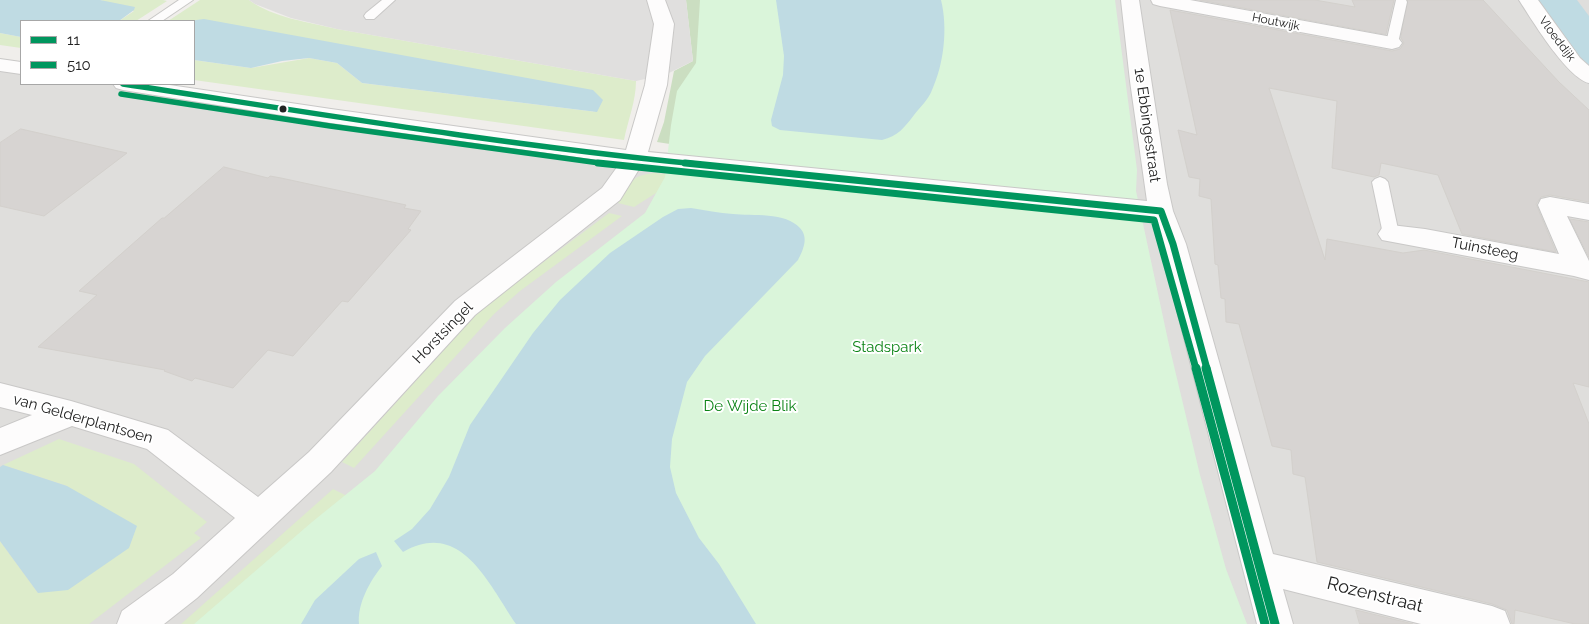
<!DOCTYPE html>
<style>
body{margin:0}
#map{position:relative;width:1589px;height:624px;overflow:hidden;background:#f0eeeb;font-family:Raleway,sans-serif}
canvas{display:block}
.legend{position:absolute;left:20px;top:20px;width:175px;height:65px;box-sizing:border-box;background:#fff;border:1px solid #a7a7a7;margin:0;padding:6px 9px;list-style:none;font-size:15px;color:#222}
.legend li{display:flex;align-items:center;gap:10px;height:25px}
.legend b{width:25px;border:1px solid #a7a7a7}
</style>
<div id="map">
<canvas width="1589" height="624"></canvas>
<ul class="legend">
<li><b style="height:6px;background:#00965e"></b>11</li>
<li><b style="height:6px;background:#00965e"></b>510</li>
</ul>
</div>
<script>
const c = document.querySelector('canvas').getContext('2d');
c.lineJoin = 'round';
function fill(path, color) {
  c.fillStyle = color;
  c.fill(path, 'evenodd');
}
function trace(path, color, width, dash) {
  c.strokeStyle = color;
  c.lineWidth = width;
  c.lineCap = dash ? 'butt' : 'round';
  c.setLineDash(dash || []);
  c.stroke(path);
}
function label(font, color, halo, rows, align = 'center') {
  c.font = font + ' Raleway,sans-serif';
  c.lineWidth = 4;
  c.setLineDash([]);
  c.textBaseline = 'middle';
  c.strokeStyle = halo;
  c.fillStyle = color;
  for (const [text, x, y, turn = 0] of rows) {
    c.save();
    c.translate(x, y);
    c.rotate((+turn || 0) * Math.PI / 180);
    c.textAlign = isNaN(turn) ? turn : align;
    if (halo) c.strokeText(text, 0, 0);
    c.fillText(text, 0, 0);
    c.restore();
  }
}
fill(new Path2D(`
 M 1114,0 L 1589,0 L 1589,624 L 0,624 L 0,62 L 21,66 L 21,84 L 133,84 L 499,143 L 1114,177 Z`), '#dfdedc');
fill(new Path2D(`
 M 100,0 L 163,0 L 167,1 L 136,21 L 119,21 L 134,11 Z
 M 200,0 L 249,0 C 274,18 308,22 337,29 L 636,81 C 636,101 628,120 624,140 L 194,80 L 194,60 L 251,68 L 309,58 L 337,63 L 362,83 L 597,112 L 191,20 L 168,21 Z
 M 0,33 L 21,37 L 21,48 L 0,45 Z
 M 655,173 L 697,177 L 675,181 L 634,207 L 618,203 C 630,184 630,175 655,173 Z
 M 609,213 L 622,216 L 520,291 L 494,314 L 354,468 L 342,462 L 482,308 Z
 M 59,439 L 134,464 L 207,522 L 194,533 L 201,538 L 89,624 L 0,624 L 0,541 L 38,593 L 67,486 L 3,465 Z
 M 333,489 L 345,495 L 359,517 L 301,624 L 181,624 Z`), '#ddeccb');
fill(new Path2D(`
 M 686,0 L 720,0 L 689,147 L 657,142 L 664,122 L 674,71 L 693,61 Z`), '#cbdec1');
fill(new Path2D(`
 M 700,0 L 1115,0 L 1137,170 L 1136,191 L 1169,345 L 1200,475 L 1226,569 L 1247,624 L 194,624 L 312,522 L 375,471 L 438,396 L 505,328 L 556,282 L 645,213 L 665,177 L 671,125 L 677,91 L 696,63 Z`), '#daf5da');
fill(new Path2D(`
 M 249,0 L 686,0 L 693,61 L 667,74 L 636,81 L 337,29 L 291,18 L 255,4 Z`), '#e0dfde');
fill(new Path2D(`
 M 0,0 L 100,0 L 135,7 L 134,10 L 119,21 L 21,21 L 21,37 L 0,33 Z
 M 776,0 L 941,0 C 948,28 944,64 932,90 C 929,99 920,107 914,115 C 904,128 898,136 882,140 L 780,130 L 772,126 L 771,120 L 783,75 L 784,56 Z
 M 1533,0 L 1577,0 L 1589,16 L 1589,66 L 1566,42 Z
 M 204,19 L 593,90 L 603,100 L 597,112 L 362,83 L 337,63 L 309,58 L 282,61 L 251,68 L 194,60 L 194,21 L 189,21 Z
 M 691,208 C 705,210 719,213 733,214 C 752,216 786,212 800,228 C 809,238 803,250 798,260 L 705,356 L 687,382 L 672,439 L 670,467 L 676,493 L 699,538 L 719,564 L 756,624 L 516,624 C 488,583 461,519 403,552 L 394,541 L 412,529 L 430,509 L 449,477 L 470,425 L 533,333 L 560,300 L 610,253 L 663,217 L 678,209 Z
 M 3,465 L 67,486 L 137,526 L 129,548 L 68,590 L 38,593 L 0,541 L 0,467 Z
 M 376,552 L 382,566 C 370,581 357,604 359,624 L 301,624 L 315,600 L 359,559 Z`), '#bfdbe3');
const building = new Path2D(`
 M 1200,0 L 1315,0 L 1355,7 L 1352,0 L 1394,0 L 1386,34 Z
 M 1408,0 L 1483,0 L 1559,82 L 1589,110 L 1589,202 L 1550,195 L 1541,197 L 1536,204 L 1556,252 L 1462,234 L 1438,175 L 1381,163 L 1379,175 L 1374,177 L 1332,168 L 1337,101 L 1269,88 L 1325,260 L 1327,239 L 1403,253 L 1424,250 L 1589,282 L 1589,387 L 1573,383 L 1589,424 L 1589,624 L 1575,624 L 1515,610 L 1514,624 L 1512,624 L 1507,610 L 1492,604 L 1317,562 L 1305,477 L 1293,474 L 1291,450 L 1272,446 L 1239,324 L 1226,322 L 1225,299 L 1221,298 L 1218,265 L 1215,264 L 1211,199 L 1199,196 L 1200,179 L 1189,177 L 1178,130 L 1197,135 L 1170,10 L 1392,51 L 1400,49 L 1404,43 L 1401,38 Z
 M 21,129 L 127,153 L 44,216 L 0,206 L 0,143 Z
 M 224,167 L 268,178 L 270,176 L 281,178 L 406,205 L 404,208 L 421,211 L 408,229 L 411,230 L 348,302 L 342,301 L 293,356 L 268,350 L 233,388 L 195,378 L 192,381 L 164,371 L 165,370 L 38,347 L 97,295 L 79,291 L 162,218 L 164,218 Z
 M 1570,219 L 1589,222 L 1589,257 Z
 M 1356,610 L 1413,624 L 1360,624 Z`);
fill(building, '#d7d4d2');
trace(building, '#d3d0cc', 1);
const service = new Path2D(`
 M 179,0 L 193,0 L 162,21 L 148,21 Z
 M 382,0 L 395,0 L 374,19 L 366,19 L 364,16 L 366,13 Z
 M 1396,0 L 1406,0 L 1407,2 L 1398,43 L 1392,47 L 1386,43 Z
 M 1380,177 L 1385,179 L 1388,182 L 1399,234 L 1397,238 L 1391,239 L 1385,238 L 1383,234 L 1372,182 L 1375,179 Z`);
const minor = new Path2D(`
 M 647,0 L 665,0 L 674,24 L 667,85 L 648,152 L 1147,201 L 1130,81 L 1121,0 L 1139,0 L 1167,184 L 1173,211 L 1186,244 L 1273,554 L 1492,606 L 1505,611 L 1510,624 L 1421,624 L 1283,589 L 1293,624 L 1257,624 L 1160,244 L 1151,218 L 641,166 L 620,200 L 475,315 L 331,472 L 197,598 L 164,624 L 117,624 L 122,611 L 173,574 L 235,518 L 147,449 L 72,426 L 0,455 L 0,428 L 32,415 L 0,407 L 0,383 L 71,401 L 168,430 L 258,497 L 309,452 L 455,301 L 602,188 L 620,163 L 331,123 L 123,90 L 116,88 L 113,84 L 163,84 L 331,109 L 626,150 L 645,85 L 654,24 Z
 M 1151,0 L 1190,0 L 1392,37 L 1399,39 L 1402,43 L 1399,47 L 1392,49 L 1160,6 L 1153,4 Z
 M 1519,0 L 1538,0 L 1580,58 L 1589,66 L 1589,83 C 1567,78 1532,20 1519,0 Z
 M 0,59 L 21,62 L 21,74 L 0,71 Z
 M 1550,197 L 1589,204 L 1589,220 L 1567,216 L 1589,261 L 1589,280 L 1574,276 L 1382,240 L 1378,234 L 1382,228 L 1391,225 L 1425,229 L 1559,254 L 1538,205 L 1541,199 Z`);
trace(service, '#c9c8c7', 2);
trace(minor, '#c9c8c7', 2);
fill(service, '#fdfcfc');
fill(minor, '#fdfcfc');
trace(new Path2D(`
 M 123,84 C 314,113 505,145 697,164`), '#00965e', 5.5);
trace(new Path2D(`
 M 685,163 L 1161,211 L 1173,244 L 1207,369`), '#00965e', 7);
trace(new Path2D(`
 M 1206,368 L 1275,624`), '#00965e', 9);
trace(new Path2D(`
 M 121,94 L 330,126 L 607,164`), '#00965e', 5.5);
trace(new Path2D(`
 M 598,163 L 1154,220 L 1196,369`), '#00965e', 7);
trace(new Path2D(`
 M 1196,368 L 1265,624`), '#00965e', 9);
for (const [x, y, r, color] of [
 [283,109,4.5,"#222"]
]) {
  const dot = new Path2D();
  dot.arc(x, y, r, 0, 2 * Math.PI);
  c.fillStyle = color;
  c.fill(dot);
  trace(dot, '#fff', 2);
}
label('12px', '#222', '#fff', [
 ["Houtwijk",1276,22,11],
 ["Vloeddijk",1557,39,53]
]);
label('15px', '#222', '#fff', [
 ["1e Ebbingestraat",1147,125,82],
 ["Tuinsteeg",1485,249,11],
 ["Horstsingel",443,333,-46],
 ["van Gelderplantsoen",83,419,16]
]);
label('15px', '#0c8416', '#fff', [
 ["Stadspark",887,347],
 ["De Wijde Blik",750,406]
]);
label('18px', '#222', '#fff', [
 ["Rozenstraat",1375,595,14]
]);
</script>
